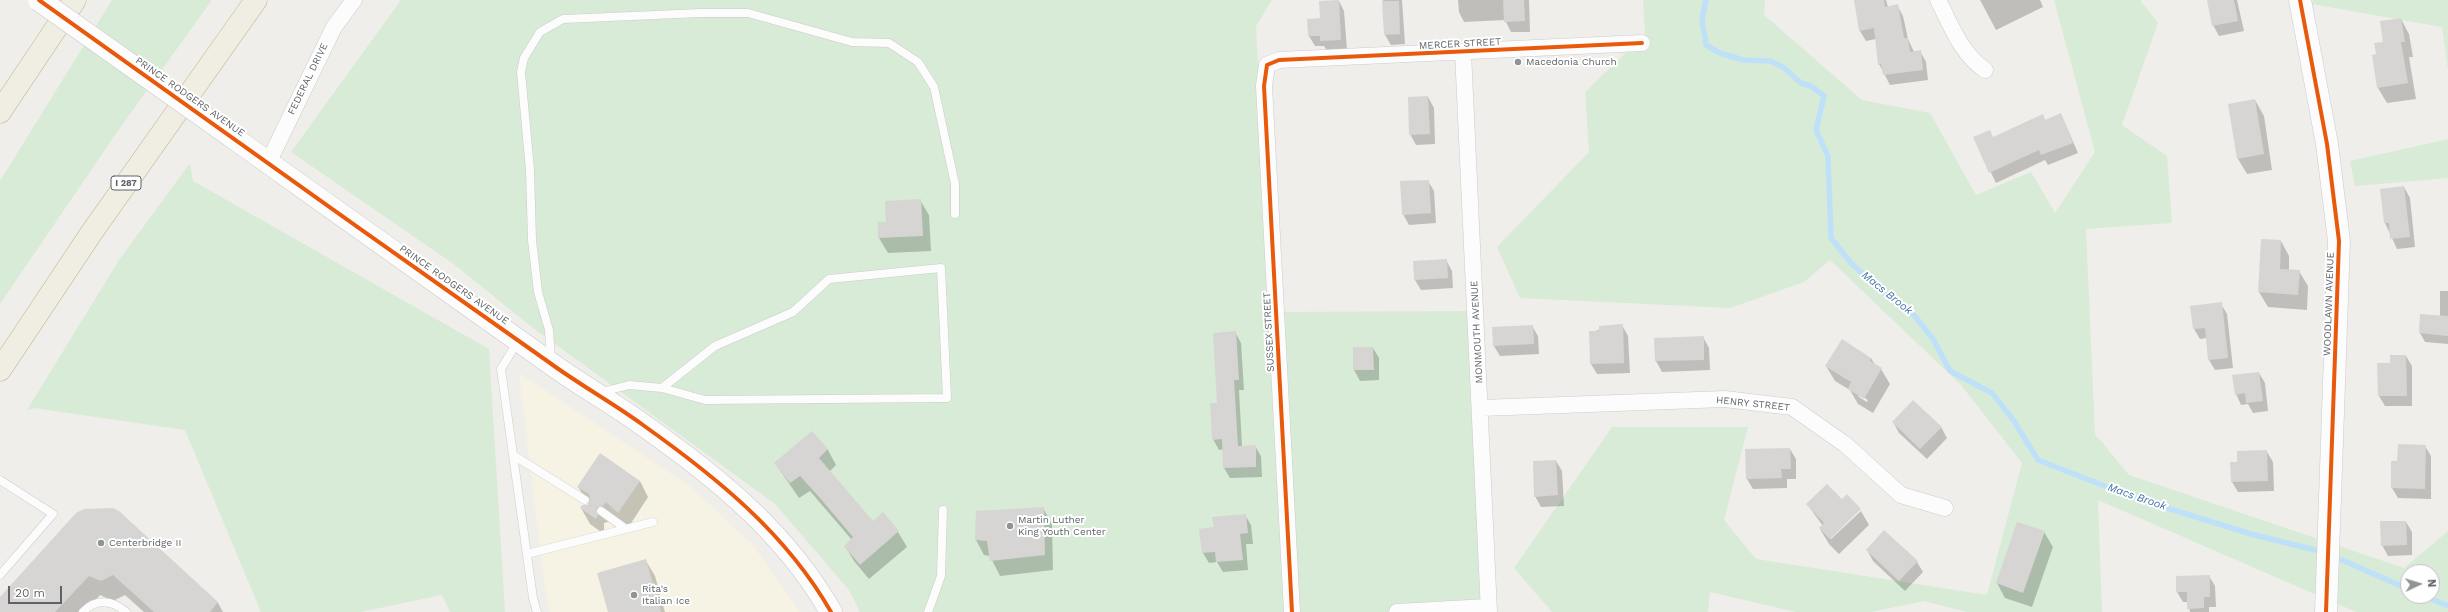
<!DOCTYPE html>
<style>
body{margin:0}
#map{position:relative;width:2448px;height:612px;overflow:hidden;background:#efeeea;font-family:"Work Sans",sans-serif}
canvas{display:block}
.north{position:absolute;left:2400px;top:564px;width:40px;height:40px;box-sizing:border-box;background:#fff;border:1px solid #bfc1c3;border-radius:50%;rotate:86deg;font-size:11px;font-weight:700;line-height:16px;text-align:center;color:#5f6368}
.north::after{content:'';display:block;margin:auto;width:14px;height:18px;background:#919496;clip-path:polygon(50% 0,100% 100%,50% 72%,0 100%)}
.scale{position:absolute;left:8px;top:586px;width:54px;height:18px;box-sizing:border-box;border:2px solid #5f6368;border-top:0;padding-left:5px;font-size:12px;line-height:14px;white-space:nowrap;color:#5f6368;-webkit-text-stroke:3px #fff;paint-order:stroke}
</style>
<div id="map">
<canvas width="2448" height="612"></canvas>
<div class="north">N</div>
<div class="scale">20 m</div>
</div>
<script>
const c = document.querySelector('canvas').getContext('2d');
c.lineJoin = 'round';
function fill(path, color) {
  c.fillStyle = color;
  c.fill(path, 'evenodd');
}
function trace(path, color, width, dash) {
  c.strokeStyle = color;
  c.lineWidth = width;
  c.lineCap = dash ? 'butt' : 'round';
  c.setLineDash(dash || []);
  c.stroke(path);
}
function label(font, color, halo, rows, align = 'center') {
  c.font = font + ' "Work Sans",sans-serif';
  c.lineWidth = 4;
  c.setLineDash([]);
  c.textBaseline = 'middle';
  c.strokeStyle = halo;
  c.fillStyle = color;
  for (const [text, x, y, turn = 0] of rows) {
    c.save();
    c.translate(x, y);
    c.rotate((+turn || 0) * Math.PI / 180);
    c.textAlign = isNaN(turn) ? turn : align;
    if (halo) c.strokeText(text, 0, 0);
    c.fillText(text, 0, 0);
    c.restore();
  }
}
fill(new Path2D(`
 M 519,373 L 691,487 L 752,544 L 800,612 L 550,612 L 545,590 Z`), '#f7f3e4');
fill(new Path2D(`
 M 112,0 L 212,0 L 115,135 L 0,304 L 0,181 Z
 M 401,0 L 1272,0 L 1256,26 L 1271,312 L 1470,311 L 1483,612 L 860,612 L 849,590 L 775,504 L 533,328 L 455,265 L 291,152 Z
 M 1643,0 L 1765,0 L 1764,15 L 1862,100 L 1930,113 L 1976,195 L 2031,172 L 2055,213 L 2095,152 L 2054,0 L 2140,0 L 2158,23 L 2122,125 L 2167,156 L 2172,223 L 2086,229 L 2095,434 L 2129,475 L 2404,568 L 2448,531 L 2448,612 L 2356,612 L 2098,500 L 2102,612 L 1967,612 L 1924,601 L 1871,612 L 1796,612 L 1710,592 L 1708,612 L 1552,612 L 1514,568 L 1612,427 L 1748,427 L 1724,520 L 1756,559 L 1987,595 L 2022,463 L 1961,385 L 1830,260 L 1804,282 L 1730,308 L 1520,298 L 1497,247 L 1589,152 L 1585,92 L 1645,34 ZM 2408,572 L 2432,572 L 2432,596 L 2408,596 Z
 M 2313,0 L 2448,0 L 2448,70 L 2442,27 L 2312,4 Z
 M 2448,139 L 2448,178 L 2355,186 L 2350,161 Z
 M 190,163 L 193,181 L 489,349 L 505,612 L 450,612 L 442,595 L 361,612 L 261,612 L 185,430 L 34,408 L 27,410 L 119,260 Z`), '#d8ebd6');
fill(new Path2D(`
 M 1383,0 L 1402,0 L 1405,44 L 1391,45 L 1385,35 Z
 M 1458,0 L 1529,0 L 1530,32 L 1511,32 L 1505,20 L 1464,22 L 1459,12 Z
 M 1855,0 L 1886,0 L 1888,7 L 1897,5 L 1903,16 L 1908,39 L 1914,52 L 1920,51 L 1926,62 L 1928,80 L 1890,85 L 1879,64 L 1876,39 L 1866,41 L 1860,31 Z
 M 1980,0 L 2040,0 L 2043,7 L 1996,30 Z
 M 2208,0 L 2237,0 L 2244,31 L 2219,36 L 2213,25 Z
 M 1339,1 L 1344,11 L 1347,50 L 1327,51 L 1324,46 L 1315,46 L 1309,36 L 1308,20 L 1321,19 Z
 M 2401,19 L 2409,34 L 2413,57 L 2409,57 L 2416,99 L 2387,103 L 2378,88 L 2373,56 L 2377,55 Z
 M 1428,97 L 1434,108 L 1435,144 L 1416,145 L 1410,134 Z
 M 2255,100 L 2264,116 L 2272,170 L 2247,174 L 2238,159 Z
 M 2061,114 L 2078,153 L 2048,165 L 2045,160 L 1996,183 L 1974,138 L 1993,138 L 2042,115 L 2046,121 Z
 M 1428,181 L 1434,191 L 1436,223 L 1409,225 L 1403,214 Z
 M 2404,187 L 2410,198 L 2415,247 L 2397,249 L 2385,223 L 2381,190 Z
 M 920,200 L 929,215 L 931,251 L 888,253 L 879,238 L 887,223 Z
 M 2281,241 L 2289,256 L 2289,270 L 2299,271 L 2308,286 L 2307,310 L 2268,307 L 2259,292 Z
 M 1446,260 L 1452,271 L 1453,288 L 1421,290 L 1415,280 L 1414,262 Z
 M 2440,291 L 2448,291 L 2448,344 L 2425,342 L 2420,333 L 2421,315 L 2440,317 Z
 M 2221,304 L 2227,314 L 2233,368 L 2215,370 L 2209,360 L 2207,338 L 2200,339 L 2194,329 Z
 M 1622,325 L 1628,336 L 1630,373 L 1597,374 L 1591,364 L 1590,332 Z
 M 1532,326 L 1538,336 L 1539,354 L 1500,356 L 1494,346 L 1493,328 Z
 M 1235,332 L 1241,343 L 1244,390 L 1239,390 L 1242,446 L 1255,446 L 1261,456 L 1262,477 L 1230,478 L 1224,468 L 1224,449 L 1219,450 L 1213,439 L 1218,404 Z
 M 1703,337 L 1709,348 L 1710,370 L 1662,372 L 1656,361 L 1655,339 Z
 M 1354,348 L 1373,348 L 1379,358 L 1379,380 L 1360,381 L 1354,370 Z
 M 2406,356 L 2412,366 L 2412,406 L 2385,406 L 2379,396 L 2391,364 Z
 M 1871,358 L 1875,365 L 1881,369 L 1890,384 L 1873,413 L 1858,404 L 1850,390 L 1835,381 L 1826,366 ZM 1858,394 L 1868,400 L 1867,402 L 1859,397 Z
 M 2259,373 L 2265,383 L 2268,411 L 2253,413 L 2248,404 L 2241,405 L 2236,394 Z
 M 1893,422 L 1941,427 L 1947,438 L 1927,459 L 1899,433 Z
 M 812,432 L 828,450 L 836,465 L 829,472 L 873,522 L 883,513 L 898,532 L 907,547 L 869,579 L 854,561 L 845,546 L 852,540 L 810,491 L 799,498 L 775,463 Z
 M 2425,446 L 2431,456 L 2431,499 L 2398,498 L 2392,488 L 2398,462 Z
 M 1790,449 L 1796,459 L 1796,479 L 1787,479 L 1787,488 L 1753,489 L 1747,479 Z
 M 2267,452 L 2273,462 L 2274,491 L 2238,492 L 2232,482 L 2239,463 Z
 M 1556,461 L 1562,471 L 1564,506 L 1541,507 L 1535,496 Z
 M 640,481 L 648,497 L 628,528 L 612,521 L 604,523 L 604,534 L 590,524 L 581,508 L 589,504 L 578,487 Z
 M 1827,485 L 1831,539 L 1861,511 L 1869,525 L 1839,554 L 1829,544 L 1820,529 L 1823,526 L 1807,504 Z
 M 1043,508 L 1052,524 L 1053,570 L 1000,576 L 990,556 L 984,555 L 976,540 Z
 M 119,512 L 218,603 L 223,612 L 144,612 L 125,595 L 113,601 L 100,595 L 85,612 L 0,612 L 0,598 Z
 M 1245,515 L 1251,525 L 1253,544 L 1246,544 L 1248,570 L 1223,572 L 1217,562 L 1209,563 L 1203,553 L 1215,528 Z
 M 2406,522 L 2412,532 L 2412,555 L 2388,556 L 2382,545 Z
 M 2044,532 L 2053,547 L 2032,607 L 2005,598 L 1997,583 Z
 M 1867,550 L 1917,562 L 1923,572 L 1905,591 L 1873,561 Z
 M 646,561 L 655,576 L 665,612 L 609,612 Z
 M 2209,576 L 2215,586 L 2216,607 L 2209,607 L 2209,612 L 2190,612 L 2188,602 L 2183,602 L 2177,592 Z`), '#0003');
trace(new Path2D(`
 M 1706,0 L 1702,19 L 1706,45 L 1720,53 L 1743,60 L 1770,61 L 1783,67 L 1801,83 L 1811,86 L 1824,96 L 1816,130 L 1828,156 L 1831,238 L 1851,263 L 1884,293 L 1914,315 L 1933,339 L 1950,371 L 1992,393 L 2014,421 L 2038,460 L 2138,499 L 2251,534 L 2315,550
 M 2342,560 L 2408,589
 M 2424,596 L 2448,606`), '#bfe0f9', 5.5);
fill(new Path2D(`
 M 1339,0 L 1341,40 L 1320,41 L 1320,36 L 1308,36 L 1307,19 L 1320,18 L 1319,1 Z
 M 1503,0 L 1524,0 L 1525,21 L 1504,22 Z
 M 1854,0 L 1884,0 L 1885,7 L 1898,4 L 1904,38 L 1908,38 L 1910,52 L 1921,50 L 1923,70 L 1883,75 L 1881,64 L 1878,65 L 1874,28 L 1859,31 Z
 M 2207,0 L 2234,0 L 2238,21 L 2212,26 Z
 M 1382,1 L 1399,1 L 1400,34 L 1384,35 Z
 M 2401,18 L 2405,42 L 2401,42 L 2408,83 L 2377,88 L 2372,55 L 2376,54 L 2374,43 L 2383,42 L 2380,21 Z
 M 1428,96 L 1430,134 L 1409,135 L 1408,97 Z
 M 2255,99 L 2264,154 L 2237,159 L 2228,104 Z
 M 2061,113 L 2073,143 L 2041,155 L 2039,150 L 1989,173 L 1973,137 L 1990,130 L 1993,137 L 2043,114 L 2045,120 Z
 M 1429,180 L 1431,213 L 1402,215 L 1400,181 Z
 M 2404,186 L 2410,237 L 2390,239 L 2389,223 L 2384,223 L 2380,189 Z
 M 921,199 L 923,236 L 878,238 L 878,222 L 886,222 L 885,201 Z
 M 2261,239 L 2281,240 L 2280,269 L 2300,270 L 2298,295 L 2258,292 Z
 M 1447,259 L 1448,278 L 1414,280 L 1413,261 Z
 M 2222,302 L 2228,358 L 2208,360 L 2205,328 L 2193,329 L 2190,306 Z
 M 2420,314 L 2448,316 L 2448,336 L 2419,333 Z
 M 1623,324 L 1624,363 L 1590,364 L 1589,331 L 1599,331 L 1599,326 Z
 M 1533,325 L 1534,344 L 1493,346 L 1492,327 Z
 M 1236,331 L 1239,380 L 1234,380 L 1238,446 L 1256,445 L 1256,467 L 1223,468 L 1222,439 L 1212,440 L 1210,403 L 1217,403 L 1213,333 Z
 M 1704,336 L 1704,360 L 1655,361 L 1654,338 Z
 M 1842,339 L 1871,358 L 1870,361 L 1882,368 L 1864,399 L 1848,389 L 1851,382 L 1825,366 Z
 M 1353,347 L 1373,347 L 1374,370 L 1353,370 Z
 M 2390,355 L 2406,355 L 2407,396 L 2378,396 L 2377,363 L 2390,363 Z
 M 2259,372 L 2263,401 L 2246,403 L 2245,393 L 2235,395 L 2232,375 Z
 M 1913,400 L 1942,427 L 1920,449 L 1892,422 Z
 M 812,431 L 828,449 L 819,458 L 873,521 L 883,512 L 899,531 L 860,565 L 844,546 L 853,537 L 820,498 L 800,476 L 790,483 L 774,463 Z
 M 2398,444 L 2426,445 L 2425,489 L 2391,488 L 2391,461 L 2397,461 Z
 M 1790,448 L 1791,469 L 1781,469 L 1782,478 L 1746,479 L 1745,449 Z
 M 2267,450 L 2268,481 L 2231,482 L 2230,462 L 2237,462 L 2237,451 Z
 M 600,453 L 640,481 L 618,513 L 606,502 L 603,506 L 596,508 L 598,515 L 596,519 L 580,508 L 582,505 L 588,505 L 590,500 L 589,494 L 577,487 Z
 M 1556,460 L 1558,495 L 1534,497 L 1533,461 Z
 M 1827,484 L 1842,499 L 1847,494 L 1861,509 L 1830,539 L 1819,528 L 1824,523 L 1806,504 Z
 M 1044,507 L 1045,555 L 990,561 L 987,541 L 975,540 L 976,511 Z
 M 113,508 L 119,511 L 218,602 L 210,612 L 154,612 L 113,575 L 101,581 L 89,576 L 55,612 L 0,612 L 0,597 L 76,513 L 84,509 Z
 M 1246,514 L 1248,533 L 1240,534 L 1243,560 L 1216,562 L 1215,552 L 1202,553 L 1199,529 L 1214,527 L 1212,517 Z
 M 2380,521 L 2406,521 L 2407,545 L 2381,546 Z
 M 2017,522 L 2045,531 L 2023,593 L 1996,583 Z
 M 1884,530 L 1918,561 L 1899,581 L 1866,550 Z
 M 646,559 L 661,612 L 608,612 L 597,573 Z
 M 2210,575 L 2210,597 L 2204,597 L 2204,608 L 2187,609 L 2187,592 L 2176,592 L 2176,576 Z`), '#d6d5d3');
const lane = new Path2D(`
 M 518,341 L 501,369 L 533,598 L 537,612
 M 551,359 L 549,330 L 538,292 L 532,240 L 530,170 L 521,72 L 524,58 L 540,32 L 563,19 L 701,13 L 748,13 L 852,42 L 889,43 L 918,62 L 934,87 L 955,184 L 955,214
 M 602,392 L 629,385 L 662,388 L 705,400 L 947,398 L 941,268 L 829,279 L 793,312 L 715,346 L 662,388
 M 513,455 L 585,500
 M 0,480 L 53,514 L 0,575
 M 601,511 L 626,529
 M 527,554 L 653,522
 M 83,612 C 96,598 112,600 126,612
 M 928,612 L 941,576 L 943,510`);
const street = new Path2D(`
 M 1938,0 C 1951,25 1961,54 1985,70
 M 1463,52 L 1489,612
 M 268,163 L 334,27 L 354,0
 M 1481,408 L 1725,399 L 1792,407 L 1846,445 L 1901,495 L 1945,508
 M 1292,612 L 1264,86 L 1267,65 L 1279,60 L 1642,43
 M 1397,612 L 1488,607`);
const secondary = new Path2D(`
 M 2300,0 L 2327,144 L 2339,241 L 2326,612
 M 231,136 C 337,212 443,287 550,363 C 580,385 613,403 643,425 C 717,477 786,533 831,612`);
const highway = new Path2D(`
 M 0,112 L 75,0
 M 0,370 L 92,232 L 256,0`);
trace(lane, '#cbcccc', 9);
trace(street, '#cbcccc', 17);
trace(secondary, '#cacacb', 23);
trace(highway, '#c8b996', 23);
trace(lane, '#fdfcfc', 8);
trace(street, '#fdfcfc', 16);
trace(secondary, '#fdfcfc', 22);
trace(highway, '#f0ede3', 22);
const secondaryBridge = new Path2D(`
 M 39,0 L 231,136`);
trace(secondaryBridge, '#cacacb', 23, []);
trace(secondaryBridge, '#fdfcfc', 22);
trace(new Path2D(`
 M 39,0 C 209,121 379,243 550,363 C 580,385 613,403 643,425 C 716,477 786,533 831,612
 M 2300,0 L 2327,144 L 2339,241 L 2326,612
 M 1292,612 L 1264,86 L 1267,65 L 1279,60 L 1642,43`), '#e8590c', 4);
for (const [x, y, r, color] of [
 [1518,62,4,"#919496"],
 [1010,526,4,"#919496"],
 [101,543,4,"#919496"],
 [634,595,4,"#919496"]
]) {
  const dot = new Path2D();
  dot.arc(x, y, r, 0, 2 * Math.PI);
  c.fillStyle = color;
  c.fill(dot);
  trace(dot, '#fff', 1.5);
}
for (const [x, y, w] of [
 [126,183,30]
]) {
  const box = new Path2D();
  box.roundRect(x - w / 2, y - 7, w, 14, 3);
  c.fillStyle = '#fff';
  c.fill(box);
  trace(box, '#5f6368', 1);
}
label('bold 9px', '#5f6368', null, [
 ["I 287",126,183]
]);
label('10px', '#5f6368', '#fff', [
 ["MERCER STREET",1460,44,-3],
 ["FEDERAL DRIVE",308,79,-64],
 ["PRINCE RODGERS AVENUE",190,97,35],
 ["PRINCE RODGERS AVENUE",454,285,35],
 ["WOODLAWN AVENUE",2329,304,-88],
 ["SUSSEX STREET",1269,332,-93],
 ["MONMOUTH AVENUE",1477,332,-93],
 ["HENRY STREET",1753,404,6]
]);
label('10px', '#5f6368', '#fff', [
 ["Macedonia Church",1526,62],
 ["Martin Luther",1018,520],
 ["King Youth Center",1018,532],
 ["Centerbridge II",109,543],
 ["Rita's",642,589],
 ["Italian Ice",642,601]
], 'left');
label('italic 11px', '#4174aa', '#fff', [
 ["Macs Brook",1887,293,39],
 ["Macs Brook",2137,497,19]
]);
</script>
